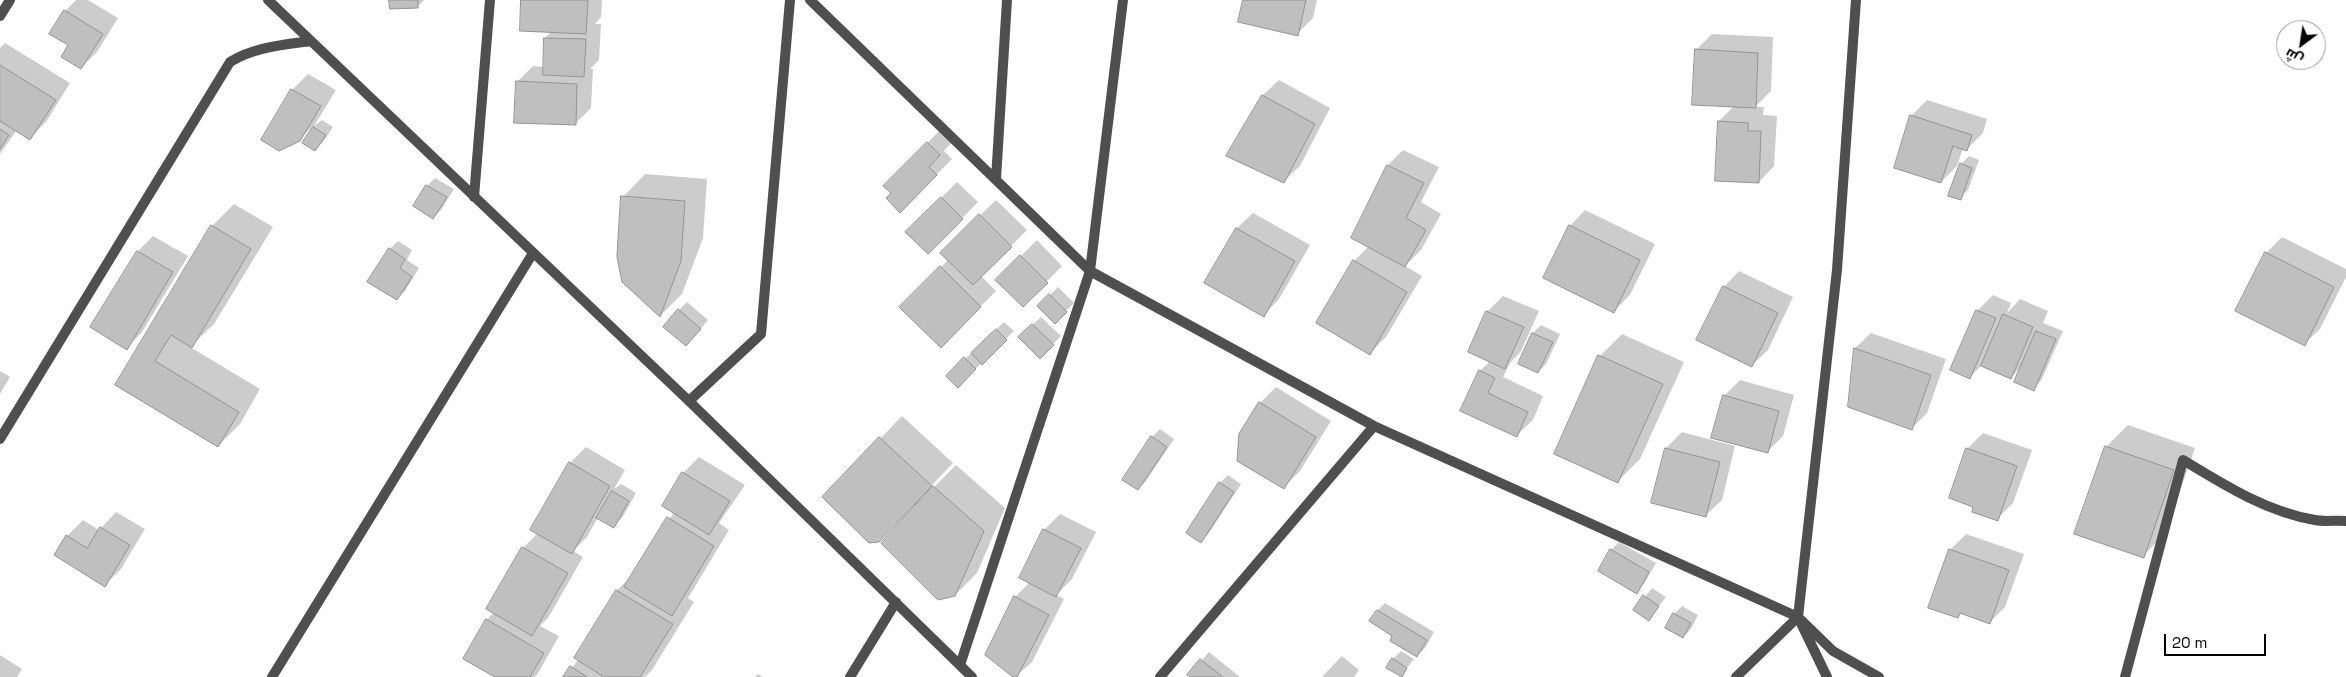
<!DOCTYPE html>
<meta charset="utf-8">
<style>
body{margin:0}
#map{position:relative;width:2346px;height:677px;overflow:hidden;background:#fff;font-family:"Space Grotesk",Cairo,sans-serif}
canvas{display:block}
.north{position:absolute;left:2276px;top:20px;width:50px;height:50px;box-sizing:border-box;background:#fff;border:1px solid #999;border-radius:50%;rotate:211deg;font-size:14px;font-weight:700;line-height:20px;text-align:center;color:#000}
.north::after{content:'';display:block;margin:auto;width:18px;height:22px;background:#000;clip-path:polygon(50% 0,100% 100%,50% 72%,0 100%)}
.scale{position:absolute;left:2164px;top:634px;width:102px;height:22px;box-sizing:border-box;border:2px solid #000;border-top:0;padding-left:6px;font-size:15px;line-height:18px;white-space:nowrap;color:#000;-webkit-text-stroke:4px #fff;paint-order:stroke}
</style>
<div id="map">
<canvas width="2346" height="677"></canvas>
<div class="north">ش</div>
<div class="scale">20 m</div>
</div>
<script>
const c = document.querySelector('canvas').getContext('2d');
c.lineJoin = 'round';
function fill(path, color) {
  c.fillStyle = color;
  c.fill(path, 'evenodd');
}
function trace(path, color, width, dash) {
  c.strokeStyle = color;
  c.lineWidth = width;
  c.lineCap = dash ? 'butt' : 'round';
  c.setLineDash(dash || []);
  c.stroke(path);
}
fill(new Path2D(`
 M 76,0 L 88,0 L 118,18 L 97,52 L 81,68 L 65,11 Z
 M 391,0 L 424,0 L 417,7 Z
 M 522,0 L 602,0 L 601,17 L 595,24 L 601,24 L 599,60 L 590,69 L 593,69 L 591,108 L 575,124 L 517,82 L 533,66 L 544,67 L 545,38 L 552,31 Z
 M 1244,0 L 1317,0 L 1313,18 L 1297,34 Z
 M 1712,34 L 1773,37 L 1771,91 L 1755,107 L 1764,107 L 1763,115 L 1777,116 L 1774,166 L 1759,182 L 1719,121 L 1735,105 L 1696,50 Z
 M 5,43 L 70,83 L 46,122 L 30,138 L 17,130 L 0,154 L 0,48 Z
 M 308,74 L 336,90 L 314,126 L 322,120 L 333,127 L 323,142 L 315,150 L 304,142 L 313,126 L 299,140 L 262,140 L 292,90 Z
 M 1279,80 L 1330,108 L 1300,166 L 1284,181 L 1227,155 L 1263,95 Z
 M 1927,100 L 1987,119 L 1983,133 L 1967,149 L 1963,148 L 1957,166 L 1941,182 L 1911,116 Z
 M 943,127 L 955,139 L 944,151 L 952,159 L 900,211 L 893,193 L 885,186 Z
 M 1403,150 L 1439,167 L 1421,202 L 1441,214 L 1421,250 L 1405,266 L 1422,276 L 1386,337 L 1370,353 L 1354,261 L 1369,246 L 1388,165 Z
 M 1969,156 L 1979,160 L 1968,190 L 1960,198 L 1961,164 Z
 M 645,174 L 707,179 L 703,238 L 682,294 L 660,316 L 623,197 Z
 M 435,178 L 454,189 L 441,210 L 433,218 L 427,186 Z
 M 957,182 L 978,202 L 928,253 L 907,232 Z
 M 996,200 L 1027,230 L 981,276 L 996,291 L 941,346 L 901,307 L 949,259 L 942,253 Z
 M 234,204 L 273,227 L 214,324 L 190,347 L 260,389 L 240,424 L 218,446 L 116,384 L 212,226 Z
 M 1585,210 L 1655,244 L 1630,295 L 1614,311 L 1570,226 Z
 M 1253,213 L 1310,245 L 1279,299 L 1264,315 L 1206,282 L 1237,228 Z
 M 153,236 L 188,256 L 142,332 L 127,348 L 92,327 L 138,251 Z
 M 2282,237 L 2346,269 L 2346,277 L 2320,329 L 2304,344 L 2266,253 Z
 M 1037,240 L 1062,266 L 1023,306 L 997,280 Z
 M 398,241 L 412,250 L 407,260 L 419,268 L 405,291 L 397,299 L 390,249 Z
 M 1739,271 L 1793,297 L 1768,350 L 1752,365 L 1724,287 Z
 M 1058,287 L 1074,303 L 1055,322 L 1039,306 Z
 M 1993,295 L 2011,303 L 2007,313 L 2020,299 L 2048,311 L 2043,323 L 2063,331 L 2041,381 L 2033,389 L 2022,366 L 2010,378 L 1982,365 L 1970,377 L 1977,311 Z
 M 1503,296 L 1539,311 L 1521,351 L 1510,363 L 1503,377 L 1543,396 L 1533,420 L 1517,435 L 1462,411 L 1480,371 L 1490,361 L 1487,312 Z
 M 687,302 L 708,320 L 694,337 L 679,310 Z
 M 1041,317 L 1061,336 L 1040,357 L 1020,337 Z
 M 1004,322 L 1014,331 L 958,386 L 947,376 Z
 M 1541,325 L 1560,334 L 1546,364 L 1538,372 L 1520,363 L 1533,333 Z
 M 1871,333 L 1946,359 L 1927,413 L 1912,428 L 1855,348 Z
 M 1622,334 L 1684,362 L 1640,459 L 1618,481 L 1600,356 Z
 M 0,371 L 10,377 L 0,394 Z
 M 1740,380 L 1794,395 L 1783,436 L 1767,452 L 1724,396 Z
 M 1276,387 L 1331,421 L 1300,471 L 1284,487 L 1260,403 Z
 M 902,416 L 953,463 L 901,518 L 824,497 Z
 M 2128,425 L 2195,448 L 2165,534 L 2143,556 L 2106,447 Z
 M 1160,429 L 1174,439 L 1146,481 L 1138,489 L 1152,437 Z
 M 1682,432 L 1735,446 L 1722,500 L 1706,515 L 1653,502 L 1666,448 Z
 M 1983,433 L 2032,450 L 2013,503 L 1997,519 L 1967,449 Z
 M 586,447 L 625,470 L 614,489 L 621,484 L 636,493 L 622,518 L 614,526 L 598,517 L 587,537 L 573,551 L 583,557 L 548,618 L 540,626 L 559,636 L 537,675 L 534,677 L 497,677 L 487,620 L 494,612 L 488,609 L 523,548 L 537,534 L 570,463 Z
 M 699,457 L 745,485 L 719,523 L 729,530 L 688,598 L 694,602 L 652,670 L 645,677 L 565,677 L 578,660 L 575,658 L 617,590 L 634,574 L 674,512 L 683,473 Z
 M 956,465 L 1005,508 L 977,573 L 955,595 L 934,487 Z
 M 1228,475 L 1241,484 L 1209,533 L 1201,541 L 1220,483 Z
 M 116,512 L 145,529 L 121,569 L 105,585 L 67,536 L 83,520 L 99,530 Z
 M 1060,514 L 1096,532 L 1072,579 L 1056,595 L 1064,599 L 1032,662 L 1015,677 L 1015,597 L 1030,582 L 1044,530 Z
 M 1966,534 L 2024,554 L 2005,607 L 1989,623 L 1962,613 L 1958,617 L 1950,550 Z
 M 1619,542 L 1656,563 L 1644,584 L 1636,592 L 1611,550 Z
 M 1652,588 L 1666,597 L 1649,619 L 1635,610 Z
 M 1385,603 L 1434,632 L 1425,648 L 1417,656 L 1394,636 L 1377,611 Z
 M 1682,606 L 1698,615 L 1691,629 L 1683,637 L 1674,614 Z
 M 1401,651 L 1414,659 L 1401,676 L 1393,659 Z
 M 1209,652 L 1240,677 L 1192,677 L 1189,675 Z
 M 0,655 L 22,669 L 17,677 L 0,677 Z
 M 1342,656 L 1359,670 L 1354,677 L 1322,677 Z
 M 758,674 L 763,677 L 755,677 Z`), '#0003');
const building = new Path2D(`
 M 389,0 L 418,0 L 418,8 L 390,9 Z
 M 521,0 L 588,0 L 586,34 L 520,31 Z
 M 1243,0 L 1306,0 L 1298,36 L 1238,22 Z
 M 64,10 L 103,34 L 81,69 L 61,57 L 68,45 L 49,34 Z
 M 544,38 L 586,39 L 584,77 L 543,75 Z
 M 1695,49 L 1758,53 L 1756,108 L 1692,105 Z
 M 0,65 L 56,100 L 30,140 L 0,121 Z
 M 516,81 L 577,84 L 576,125 L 514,123 Z
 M 291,89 L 321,106 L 300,141 L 279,151 L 261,140 Z
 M 1262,95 L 1315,124 L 1284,183 L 1226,156 Z
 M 1910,115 L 1972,135 L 1967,151 L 1953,146 L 1941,183 L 1894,168 Z
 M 1718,121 L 1748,123 L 1748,131 L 1761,131 L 1759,183 L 1715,181 Z
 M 313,127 L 326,135 L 315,151 L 302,143 Z
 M 0,129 L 9,135 L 0,149 Z
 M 927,142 L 940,155 L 929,167 L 937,175 L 900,213 L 886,198 L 891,193 L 883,186 Z
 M 1960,163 L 1972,168 L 1961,200 L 1948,196 Z
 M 1387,165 L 1424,183 L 1406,218 L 1426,230 L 1405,267 L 1351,238 Z
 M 426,185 L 447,197 L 433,219 L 413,206 Z
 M 621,196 L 685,201 L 681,261 L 660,317 L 622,282 L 617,257 Z
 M 941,197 L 963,219 L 928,254 L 905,232 Z
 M 979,214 L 1012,247 L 973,285 L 940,253 Z
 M 211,225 L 251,249 L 192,348 L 171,335 L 155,361 L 239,412 L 218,447 L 115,385 Z
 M 1569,225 L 1640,260 L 1614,313 L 1543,278 Z
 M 1236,228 L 1295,261 L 1264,317 L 1204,283 Z
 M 389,248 L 405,259 L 400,268 L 412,277 L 397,300 L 367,282 Z
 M 137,251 L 173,272 L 127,350 L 90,327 Z
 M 2265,252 L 2334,287 L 2305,346 L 2235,311 Z
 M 1020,255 L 1048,283 L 1023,307 L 995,280 Z
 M 1353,260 L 1407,292 L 1370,355 L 1316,323 Z
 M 940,266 L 981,307 L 941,348 L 899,307 Z
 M 1723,286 L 1778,313 L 1752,367 L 1696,340 Z
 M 1049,294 L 1067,312 L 1055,324 L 1037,306 Z
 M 678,309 L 701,329 L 686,346 L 663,327 Z
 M 1976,310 L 1996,318 L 1970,379 L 1950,370 Z
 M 1486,311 L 1524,327 L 1505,369 L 1468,352 Z
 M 2003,314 L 2033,327 L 2011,379 L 1981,366 Z
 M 1032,324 L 1054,345 L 1040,359 L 1018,337 Z
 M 996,329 L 1007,340 L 982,365 L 971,353 Z
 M 2036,331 L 2056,339 L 2034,391 L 2014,382 Z
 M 1532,333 L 1553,342 L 1538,373 L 1518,364 Z
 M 1854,348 L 1931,375 L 1912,430 L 1848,407 Z
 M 1598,355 L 1663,384 L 1618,483 L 1554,454 Z
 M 964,357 L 976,369 L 958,388 L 946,376 Z
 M 1479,370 L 1495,378 L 1488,393 L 1528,412 L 1517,437 L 1460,411 Z
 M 1723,395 L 1779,411 L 1768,453 L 1711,438 Z
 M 1259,402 L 1316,437 L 1284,489 L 1237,461 L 1239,434 Z
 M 1151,436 L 1167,447 L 1138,490 L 1122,480 Z
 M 879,437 L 932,486 L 879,542 L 869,543 L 822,497 Z
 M 2105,446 L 2174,470 L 2144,558 L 2074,534 Z
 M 1665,448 L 1720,462 L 1706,517 L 1651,503 Z
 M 1966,448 L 2017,466 L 1998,521 L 1972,512 L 1973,507 L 1949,498 Z
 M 569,462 L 610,486 L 572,554 L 530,530 Z
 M 682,472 L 730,501 L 709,535 L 662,506 Z
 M 1219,482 L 1234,492 L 1201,543 L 1186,533 Z
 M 933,486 L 984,531 L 955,596 L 938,600 L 881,543 Z
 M 612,491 L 629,501 L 614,528 L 596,518 Z
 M 667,517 L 714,546 L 672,616 L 624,587 Z
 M 100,527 L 130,545 L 105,587 L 54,555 L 66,535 L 87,548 Z
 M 1043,529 L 1081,548 L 1056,597 L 1019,578 Z
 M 522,547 L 568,573 L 532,636 L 486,609 Z
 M 1610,549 L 1649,572 L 1637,594 L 1598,571 Z
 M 1949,549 L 2009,570 L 1990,624 L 1960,613 L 1958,618 L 1928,608 Z
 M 616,590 L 673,624 L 640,677 L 604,677 L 574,658 Z
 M 1643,595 L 1659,606 L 1649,621 L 1633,610 Z
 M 1014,596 L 1049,615 L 1017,677 L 1013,677 L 985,655 Z
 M 1377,610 L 1427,640 L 1417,657 L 1390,641 L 1392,636 L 1369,621 Z
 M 1673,613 L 1691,623 L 1683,638 L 1665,628 Z
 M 486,619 L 544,653 L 530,677 L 495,677 L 463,659 Z
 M 1392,658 L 1407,668 L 1402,677 L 1386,668 Z
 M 1200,659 L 1223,677 L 1190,677 L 1187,675 Z
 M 570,666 L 587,677 L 563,677 Z`);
fill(building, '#bfbfbf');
trace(building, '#939393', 1);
trace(new Path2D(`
 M 268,0 L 689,401 L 972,677
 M 810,0 L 1090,271 L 1374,426 L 1798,617 L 1833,651 L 1879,677
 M 0,16 L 10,0
 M 996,179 L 1007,0
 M 474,197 L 490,0
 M 689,401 L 761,334 L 790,0
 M 0,439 L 230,62 C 254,47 283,45 311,41
 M 960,665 L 1090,271 L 1123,0
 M 272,677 L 533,253
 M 850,677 L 896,602
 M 1160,677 L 1374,426
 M 1736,677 L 1798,617
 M 1827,677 L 1798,617 L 1837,270 L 1856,0
 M 2125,677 L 2183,460 C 2224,485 2267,512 2315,520 C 2325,522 2336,520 2346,521`), '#4f4f4f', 10);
</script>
